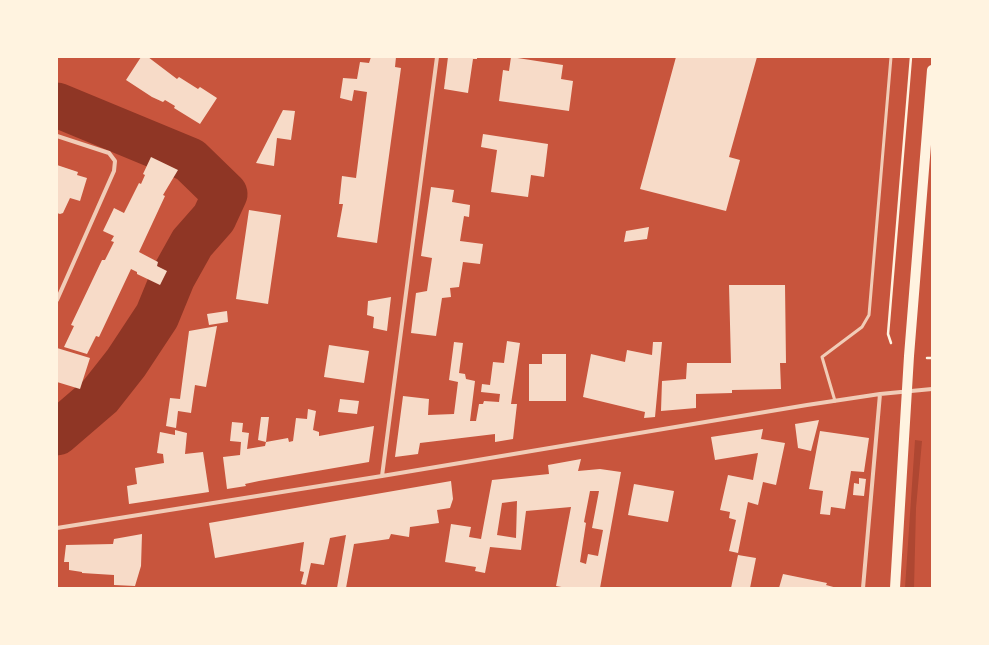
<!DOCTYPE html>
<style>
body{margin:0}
#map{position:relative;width:989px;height:645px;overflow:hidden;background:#c8553d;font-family:"Exo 2",sans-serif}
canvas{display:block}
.frame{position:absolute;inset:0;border:58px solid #fff3e0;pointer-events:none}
</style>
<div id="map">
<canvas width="989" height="645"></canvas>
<div class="frame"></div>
</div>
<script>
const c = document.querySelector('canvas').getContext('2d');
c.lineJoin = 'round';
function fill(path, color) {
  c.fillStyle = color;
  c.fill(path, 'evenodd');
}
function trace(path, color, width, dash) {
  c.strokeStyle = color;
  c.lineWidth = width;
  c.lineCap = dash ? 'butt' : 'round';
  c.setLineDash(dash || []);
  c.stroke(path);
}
fill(new Path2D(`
 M 915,440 L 922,441 L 916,508 L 914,588 L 905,588 Z`), '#ae4732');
trace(new Path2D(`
 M 57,105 L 190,160 L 225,194 L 214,218 L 192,243 L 173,277 L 157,316 L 126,363 L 100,396 L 57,433`), '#8f3625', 45);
fill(new Path2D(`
 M 141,57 L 148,57 L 177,79 L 179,77 L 198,89 L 200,87 L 217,98 L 200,124 L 174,108 L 175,106 L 165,100 L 163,102 L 152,97 L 126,80 Z
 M 371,57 L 396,57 L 395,67 L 401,68 L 377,243 L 337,237 L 343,204 L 339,204 L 342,176 L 356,178 L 367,92 L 354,90 L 352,101 L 340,98 L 343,78 L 357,79 L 360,62 L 369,63 Z
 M 448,57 L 477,57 L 477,59 L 473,59 L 468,93 L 444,89 Z
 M 511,57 L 563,65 L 561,79 L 573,81 L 569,111 L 499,101 L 503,70 L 509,71 Z
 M 676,57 L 757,57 L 729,157 L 740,160 L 726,211 L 640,189 Z
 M 283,110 L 295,111 L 291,140 L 277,138 L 274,166 L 256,163 Z
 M 483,134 L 548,144 L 544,177 L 531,175 L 528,197 L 491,192 L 497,150 L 481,147 Z
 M 151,157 L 178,170 L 163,195 L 165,196 L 139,252 L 158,262 L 157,266 L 167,271 L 160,285 L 137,274 L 137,272 L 131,269 L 99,337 L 96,336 L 87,354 L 64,347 L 74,326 L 71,325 L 102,260 L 105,260 L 114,242 L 111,241 L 114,236 L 103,231 L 114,208 L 124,213 L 139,183 L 141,184 L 145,175 L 143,174 Z
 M 57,165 L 78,172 L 77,175 L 87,178 L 80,201 L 70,198 L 63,213 L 60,214 L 57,213 Z
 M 431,187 L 454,190 L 452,202 L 470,205 L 469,217 L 464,216 L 460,241 L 483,244 L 480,264 L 463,262 L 459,287 L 450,288 L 451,297 L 442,298 L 436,336 L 411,333 L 416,293 L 427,291 L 432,258 L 421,256 Z
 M 249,210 L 281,215 L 268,304 L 236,299 Z
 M 649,227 L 647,239 L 624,242 L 626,231 Z
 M 729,285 L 785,285 L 786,363 L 780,363 L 781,389 L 732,390 L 732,393 L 696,394 L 696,408 L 661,411 L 662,381 L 686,379 L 687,363 L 731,363 Z
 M 391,297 L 387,331 L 373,328 L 374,317 L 367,315 L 368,301 Z
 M 227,311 L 228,322 L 209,325 L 207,314 Z
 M 217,326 L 206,387 L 195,385 L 191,413 L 178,411 L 176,428 L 166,426 L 170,398 L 180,399 L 189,331 Z
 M 507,341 L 520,343 L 511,404 L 517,404 L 513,439 L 495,442 L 495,434 L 420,443 L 418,454 L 395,457 L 403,396 L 429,399 L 428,415 L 454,414 L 458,382 L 449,380 L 454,342 L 463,343 L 459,373 L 465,374 L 466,379 L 475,381 L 470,421 L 476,421 L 479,404 L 483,404 L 484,401 L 499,402 L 500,394 L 481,392 L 482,384 L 490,385 L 493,362 L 504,363 Z
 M 653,342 L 662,342 L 655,417 L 644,418 L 645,412 L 583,397 L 591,354 L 625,362 L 627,350 L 652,355 Z
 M 329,345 L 369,351 L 364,383 L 324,377 Z
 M 57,348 L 90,358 L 80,389 L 57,382 Z
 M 542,354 L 566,354 L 566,401 L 529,401 L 529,364 L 542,364 Z
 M 340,399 L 359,401 L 357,414 L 338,412 Z
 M 308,409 L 316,411 L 313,430 L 319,432 L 319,436 L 374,426 L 369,462 L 259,481 L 245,484 L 246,486 L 227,489 L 223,457 L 240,455 L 241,442 L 230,441 L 232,422 L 243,423 L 242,432 L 249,433 L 247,449 L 265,446 L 266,442 L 288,438 L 289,442 L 293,441 L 296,418 L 307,419 Z
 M 261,417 L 269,417 L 266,442 L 258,440 Z
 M 819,420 L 811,451 L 798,448 L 795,424 Z
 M 763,429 L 761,439 L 785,443 L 776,485 L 763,482 L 758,505 L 748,502 L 738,553 L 729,551 L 736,520 L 729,518 L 730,512 L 720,510 L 728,475 L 753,480 L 758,453 L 715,460 L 711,437 Z
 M 175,430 L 187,433 L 185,454 L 203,452 L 209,492 L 129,504 L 127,486 L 137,484 L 135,468 L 164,463 L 163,454 L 157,453 L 160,432 L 175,435 Z
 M 820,431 L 869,438 L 864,472 L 851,471 L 845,509 L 831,507 L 830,515 L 820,514 L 823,491 L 809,489 Z
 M 581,459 L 578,471 L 600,469 L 621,472 L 600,588 L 567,588 L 556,586 L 571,507 L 526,511 L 521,550 L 490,547 L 485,573 L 475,571 L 476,567 L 445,562 L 451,524 L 471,527 L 469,537 L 481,539 L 492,480 L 549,474 L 548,465 ZM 590,491 L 599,491 L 592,528 L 603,530 L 598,556 L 588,554 L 586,564 L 580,562 L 586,523 L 584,522 ZM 517,501 L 516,538 L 497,535 L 502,503 Z
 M 859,478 L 866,479 L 864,496 L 853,495 L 854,483 L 859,484 Z
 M 451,481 L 453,499 L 450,508 L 437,510 L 439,523 L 410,527 L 409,537 L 391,534 L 389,539 L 354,544 L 346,588 L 337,588 L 346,535 L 330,538 L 324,565 L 311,563 L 306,585 L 301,584 L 304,572 L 300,571 L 304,542 L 215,558 L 209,523 Z
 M 634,484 L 674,491 L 668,522 L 628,515 Z
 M 142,534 L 141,566 L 135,586 L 114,585 L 114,575 L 82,573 L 82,572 L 69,570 L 69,562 L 64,562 L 66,545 L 113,544 L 114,539 Z
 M 738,555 L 756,558 L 750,588 L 731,588 Z
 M 783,574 L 827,583 L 826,585 L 837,588 L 779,588 Z`), '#f7dbc8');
trace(new Path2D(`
 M 891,343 L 888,334 L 911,57
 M 927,358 L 932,358`), '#fff3e0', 2.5);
trace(new Path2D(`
 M 835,401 L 822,357 L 862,327 L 869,315 L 891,57`), '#f1ccb7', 3);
trace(new Path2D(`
 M 57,136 L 109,153 L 115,161 L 114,171 L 57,300
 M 382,476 L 437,57
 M 57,528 L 382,476 L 807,405 L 880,394 L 932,389
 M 863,588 L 880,394`), '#f1ccb7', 4);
trace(new Path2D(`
 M 895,588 L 909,356 L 932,70`), '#fff3e0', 10);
</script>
